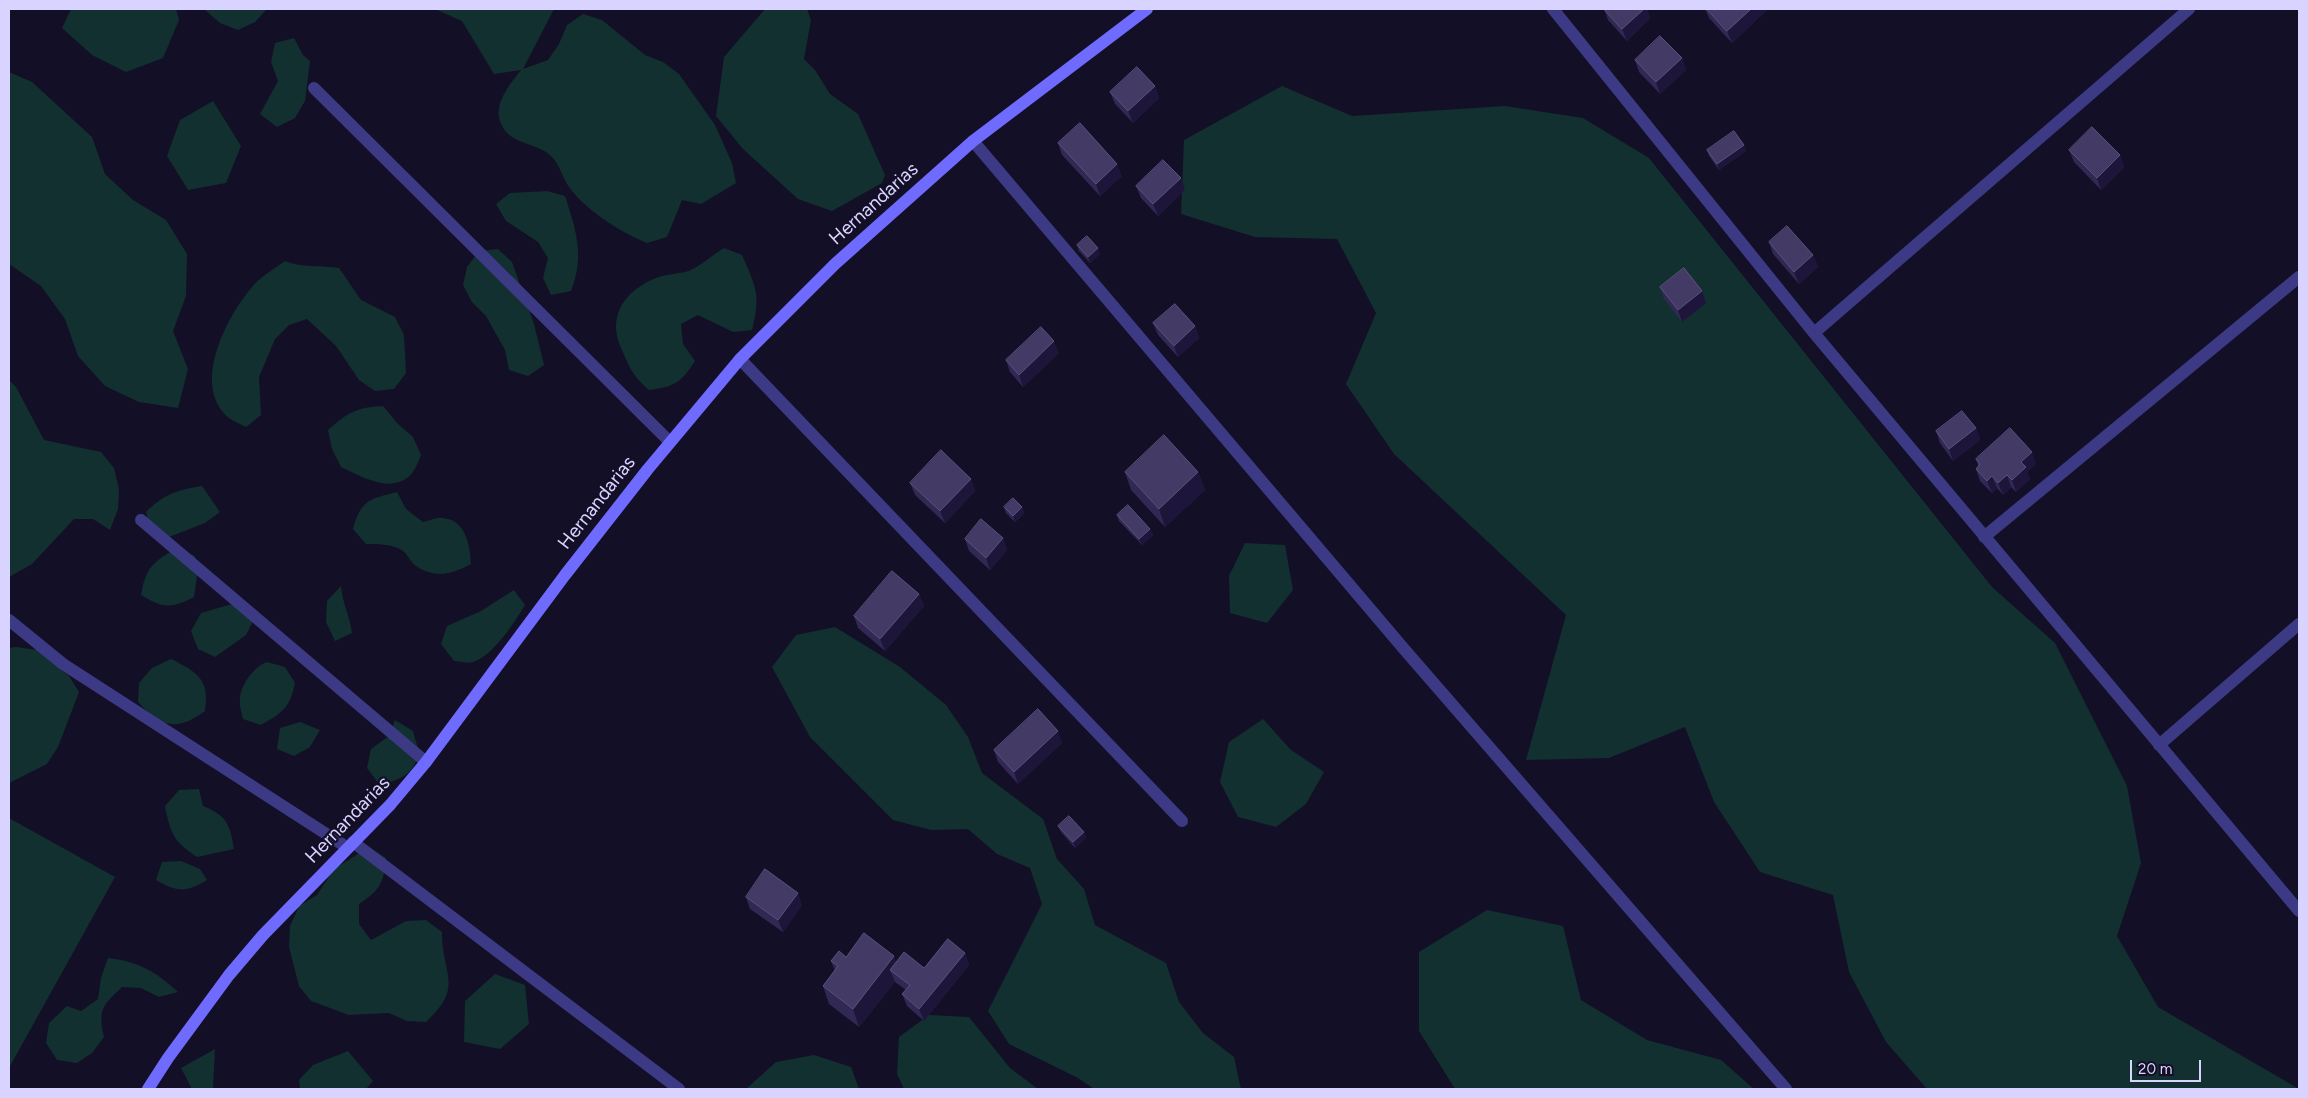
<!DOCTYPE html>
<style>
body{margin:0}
#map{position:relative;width:2308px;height:1098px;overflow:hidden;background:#130f26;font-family:Figtree,sans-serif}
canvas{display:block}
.frame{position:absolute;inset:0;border:10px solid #d9d4ff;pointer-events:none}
.scale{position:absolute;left:2130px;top:1060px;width:71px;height:22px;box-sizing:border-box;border:2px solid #d9d4ff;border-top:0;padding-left:6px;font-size:15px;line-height:18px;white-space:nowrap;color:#d9d4ff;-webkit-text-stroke:4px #130f26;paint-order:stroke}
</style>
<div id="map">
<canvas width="2308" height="1098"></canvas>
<div class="frame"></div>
<div class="scale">20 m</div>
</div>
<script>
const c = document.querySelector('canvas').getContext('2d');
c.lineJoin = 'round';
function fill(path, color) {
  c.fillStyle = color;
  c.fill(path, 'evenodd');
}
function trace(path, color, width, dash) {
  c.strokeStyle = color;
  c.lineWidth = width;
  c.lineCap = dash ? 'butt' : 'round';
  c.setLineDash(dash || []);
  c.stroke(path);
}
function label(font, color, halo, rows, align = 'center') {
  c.font = font + ' Figtree,sans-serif';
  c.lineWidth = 4.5;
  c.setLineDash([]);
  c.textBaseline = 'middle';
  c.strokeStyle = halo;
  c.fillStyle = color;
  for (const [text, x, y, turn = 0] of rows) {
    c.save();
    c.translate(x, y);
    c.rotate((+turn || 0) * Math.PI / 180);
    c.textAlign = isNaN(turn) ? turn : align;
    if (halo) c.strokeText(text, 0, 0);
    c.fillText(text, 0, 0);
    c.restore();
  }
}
fill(new Path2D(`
 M 71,9 L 176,9 L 179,20 L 163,58 L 126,72 L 92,55 L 62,28 Z
 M 204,9 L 267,9 L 255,22 L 238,30 L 220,23 Z
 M 435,9 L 554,9 L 523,69 L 548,60 L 559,44 L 567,25 L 583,14 L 602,20 L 645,55 L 663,62 L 679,74 L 715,125 L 732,163 L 736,183 L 701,204 L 682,200 L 667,237 L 647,243 C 620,232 583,209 567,184 C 560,172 559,161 546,152 C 530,142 507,143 500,121 C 494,102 511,83 521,70 L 494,74 L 462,21 Z
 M 765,9 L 807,9 L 811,20 L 804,59 L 815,70 L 830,94 L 858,114 L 885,175 L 882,183 L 832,211 L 798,199 L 743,149 L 716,116 L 724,57 Z
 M 294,38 L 303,55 L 310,61 L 305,101 L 295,118 L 277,127 L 260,114 L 278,81 L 271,62 L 275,43 Z
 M 9,72 L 32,82 L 92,137 L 105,174 L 133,200 L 166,220 L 187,254 L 186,296 L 173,331 L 188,369 L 178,408 L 139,402 L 105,386 L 78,356 L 65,319 L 41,286 L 9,264 Z
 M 1282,86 L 1352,116 L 1505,106 L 1583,118 L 1649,158 L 1992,587 L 2055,643 L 2127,786 L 2141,863 L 2117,936 L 2158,1007 L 2299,1089 L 1927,1089 L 1886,1042 L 1849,972 L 1833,895 L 1760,872 L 1714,802 L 1685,727 L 1609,758 L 1526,760 L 1566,615 L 1394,454 L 1346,384 L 1376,313 L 1337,239 L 1255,237 L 1181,214 L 1184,140 Z
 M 213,101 L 241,146 L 226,183 L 188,190 L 167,156 L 180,120 Z
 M 547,191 L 565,196 C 576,230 585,256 571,291 L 551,295 L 543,278 L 548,258 L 538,242 L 506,221 L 496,204 L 510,193 Z
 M 724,248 L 742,255 C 756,287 761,295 752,330 L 733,332 L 698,315 L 681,324 L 683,344 L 695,361 C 681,383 674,387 649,390 C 633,376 630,369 622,350 C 606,317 624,291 656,278 C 666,274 678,274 689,271 C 699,267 714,254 724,248 Z
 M 498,249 L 512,262 L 534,324 L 544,365 L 528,376 L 509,370 L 505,350 L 486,316 L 472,302 L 463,285 L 467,267 L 479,251 Z
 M 285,261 C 302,268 321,265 339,268 L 361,300 L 395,317 L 404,335 L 406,373 L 394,389 L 375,391 L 359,380 L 336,346 L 307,319 L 289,325 L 275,339 L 259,377 L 261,415 L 246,427 C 241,424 234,422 229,418 C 190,386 227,316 252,287 C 260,277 274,269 285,261 Z
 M 9,380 L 16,387 L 44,440 L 101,452 L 114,468 L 119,489 L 118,509 L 110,530 L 93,519 L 74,519 L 32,564 L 9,577 Z
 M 383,406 L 398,424 L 413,437 L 421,455 C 419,460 416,468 413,472 C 394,496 362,477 341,467 L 332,449 L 328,430 C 347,413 357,407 383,406 Z
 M 202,486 L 220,512 L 205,523 L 169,537 L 151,532 L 146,512 C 164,494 177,490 202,486 Z
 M 397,492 L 406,509 L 423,522 C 429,521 437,517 443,518 C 466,520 470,546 471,564 C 453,574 435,579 416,566 C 410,562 407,552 400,549 C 389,544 378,544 366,544 L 353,529 C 361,500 369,499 397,492 Z
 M 1245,543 L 1285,545 L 1293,590 L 1267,623 L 1230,613 L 1229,576 Z
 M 177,548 L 195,556 L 197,576 L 194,597 C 171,609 162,608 141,595 C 146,567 153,562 177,548 Z
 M 341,586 C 342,602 350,616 352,633 L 335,641 L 326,622 L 327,601 Z
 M 514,590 L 525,605 C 515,622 493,656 473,662 C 468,664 459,661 454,661 L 441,644 L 447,626 L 481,611 Z
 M 239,602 L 254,619 L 246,635 L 215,657 L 198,649 L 191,631 L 201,613 Z
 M 835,627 L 900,667 L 946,705 L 968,737 L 982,773 L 1043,819 L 1057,859 L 1084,889 L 1095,925 L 1166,963 L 1179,1002 L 1203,1033 L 1234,1057 L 1241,1089 L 1094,1089 L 1078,1078 L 1009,1044 L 988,1011 L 1042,904 L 1030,868 L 997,854 L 968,829 L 931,830 L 893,820 L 810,737 L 772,667 L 796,635 Z
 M 16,647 L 37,650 L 69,676 L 79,692 L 58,747 L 47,764 L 9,783 L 9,648 Z
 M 171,659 C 197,672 210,679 205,711 C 177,732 161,727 138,702 L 139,683 L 152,668 Z
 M 267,662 L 285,667 L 295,683 C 290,708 282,713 261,725 L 243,719 C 242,713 239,706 240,699 C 240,686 254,666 267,662 Z
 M 1263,719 L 1291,750 L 1324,772 L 1306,804 L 1276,827 L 1238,817 L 1220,782 L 1229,742 Z
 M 395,720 L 413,731 C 414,737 418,745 418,751 C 417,774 397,782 379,784 L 367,768 L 371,749 L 389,736 Z
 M 300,722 L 320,730 L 310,747 L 294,756 L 277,749 L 280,728 Z
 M 199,789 L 203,806 C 227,816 230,824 234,849 L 197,857 C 174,842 170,833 165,806 L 179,790 Z
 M 9,818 L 115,877 L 9,1068 Z
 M 369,847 L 386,858 C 384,883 380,890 359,904 L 359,924 L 371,940 L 406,921 L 426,920 L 442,932 C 442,976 465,986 426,1022 L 407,1021 L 389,1013 L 349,1015 L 311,1001 L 299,986 L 289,947 L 290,926 L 299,906 L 317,895 L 334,869 Z
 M 181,861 L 200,869 L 207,880 C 186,893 177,892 156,880 L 162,862 Z
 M 1487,910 L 1563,926 L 1581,1000 L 1647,1040 L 1721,1060 L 1754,1089 L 1455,1089 L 1419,1031 L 1419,952 Z
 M 108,958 C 137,961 157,972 178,992 L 159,997 L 141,988 L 122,987 C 102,1006 98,1010 104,1037 L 92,1053 L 77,1063 L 57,1060 L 46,1043 L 49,1023 L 67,1006 L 81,1011 L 98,999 L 101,978 Z
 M 495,974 L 525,985 L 529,1024 L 500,1049 L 464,1042 L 465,1001 Z
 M 929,1015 L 969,1017 L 1010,1068 L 1038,1089 L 904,1089 L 897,1074 L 899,1037 Z
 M 215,1049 L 213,1088 L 192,1089 L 181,1068 Z
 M 348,1051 L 373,1081 L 366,1089 L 300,1089 L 299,1080 L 313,1065 Z
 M 814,1055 L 851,1067 L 859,1089 L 746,1089 L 776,1062 Z`), '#12302f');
trace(new Path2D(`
 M 1553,9 L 1814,333 L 2299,911
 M 314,88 L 670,442
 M 973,141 L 1404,649 L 1786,1089
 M 1814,333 L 2189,9
 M 740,359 L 1182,821
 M 141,520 L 426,762
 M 1984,537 L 2299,277
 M 9,620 L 63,664 L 348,848
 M 2159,745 L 2299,624
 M 353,842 L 679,1089`), '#3d3a85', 12);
trace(new Path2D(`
 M 148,1089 L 168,1058 L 229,975 L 263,935 L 390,805 L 426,762 L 565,575 L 648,469 L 740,359 L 835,264 L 973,141 L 1147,9`), '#6f6bff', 12);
fill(new Path2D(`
 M 1604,9 L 1647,9 L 1650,18 L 1627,41 L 1608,20 Z
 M 1705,9 L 1768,9 L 1732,43 L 1709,18 Z
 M 1682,58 L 1686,70 L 1660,94 L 1639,72 L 1635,60 Z
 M 1155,86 L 1159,98 L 1133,123 L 1115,104 L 1110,92 Z
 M 1058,143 L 1122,176 L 1100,196 L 1062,155 Z
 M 1744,145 L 1746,151 L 1719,170 L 1709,156 L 1707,150 Z
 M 2069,150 L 2120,155 L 2124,167 L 2101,190 L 2074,162 Z
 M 1136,186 L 1185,190 L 1158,216 L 1141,198 Z
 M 1769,242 L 1813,255 L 1818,267 L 1799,284 L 1773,254 Z
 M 1077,245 L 1100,254 L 1090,263 L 1079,251 Z
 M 1660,287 L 1706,303 L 1682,322 L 1664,299 Z
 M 1153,323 L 1195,326 L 1199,338 L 1178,357 L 1158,335 Z
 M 1059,353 L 1023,387 L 1010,372 L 1006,360 Z
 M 1976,428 L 1980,440 L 1953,461 L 1940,443 L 1936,431 Z
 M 1976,459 L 2036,464 L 2027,472 L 2030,479 L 2016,492 L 2011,487 L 2003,495 L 1997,488 L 1992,493 L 1980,481 L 1976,469 L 1978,466 Z
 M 1125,472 L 1198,472 L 1205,490 L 1165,527 L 1131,490 Z
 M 971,479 L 975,491 L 945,523 L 915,495 L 910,483 Z
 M 1004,507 L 1022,507 L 1024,513 L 1015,522 L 1006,513 Z
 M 1117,515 L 1150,529 L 1153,535 L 1142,545 L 1119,521 Z
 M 1003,538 L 1007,550 L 990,570 L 969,551 L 965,539 Z
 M 919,594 L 924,606 L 885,651 L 858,628 L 854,616 Z
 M 1062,743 L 1018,784 L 998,762 L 994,750 Z
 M 1058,826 L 1084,832 L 1086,838 L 1075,848 L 1061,832 Z
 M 746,897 L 802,905 L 783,932 L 750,909 Z
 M 965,953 L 969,965 L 924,1021 L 907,1006 L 902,994 L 906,990 L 895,982 L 859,1027 L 829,1004 L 823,986 L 835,971 L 831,961 L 846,957 L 894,956 L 896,962 L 924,968 Z`), '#312854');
fill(new Path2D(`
 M 1644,9 L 1647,9 L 1650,18 L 1627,41 L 1622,29 Z
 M 1751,9 L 1768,9 L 1732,43 L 1727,31 Z
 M 1682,58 L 1686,70 L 1660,94 L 1656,82 Z
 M 1155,86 L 1159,98 L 1133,123 L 1128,111 Z
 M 1744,145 L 1746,151 L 1719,170 L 1717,164 Z
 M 2120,155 L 2124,167 L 2101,190 L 2097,178 Z
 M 1117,164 L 1122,176 L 1100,196 L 1096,184 Z
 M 1181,178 L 1185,190 L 1158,216 L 1153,204 Z
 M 1098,248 L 1100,254 L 1090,263 L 1088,257 Z
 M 1813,255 L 1818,267 L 1799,284 L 1794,272 Z
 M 1702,291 L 1706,303 L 1682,322 L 1678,310 Z
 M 1195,326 L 1199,338 L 1178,357 L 1174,346 Z
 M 1054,341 L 1059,353 L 1023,387 L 1019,375 Z
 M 1976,428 L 1980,440 L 1953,461 L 1949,449 Z
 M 2032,452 L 2036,464 L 2027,472 L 2030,479 L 2016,492 L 2012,480 L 2021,462 Z
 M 1198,472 L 1205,490 L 1165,527 L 1159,509 Z
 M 2007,475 L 2011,487 L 2003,495 L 1998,483 Z
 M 1992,476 L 1997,488 L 1992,493 L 1987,481 Z
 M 971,479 L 975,491 L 945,523 L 940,511 Z
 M 1022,507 L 1024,513 L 1015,522 L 1013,516 Z
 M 1150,529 L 1153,535 L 1142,545 L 1139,539 Z
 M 1003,538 L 1007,550 L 990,570 L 986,558 Z
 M 919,594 L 924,606 L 885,651 L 880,639 Z
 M 1058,731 L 1062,743 L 1018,784 L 1014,772 Z
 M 1084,832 L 1086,838 L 1075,848 L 1073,842 Z
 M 798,893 L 802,905 L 783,932 L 778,920 Z
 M 965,953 L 969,965 L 924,1021 L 919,1009 Z
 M 894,956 L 901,974 L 890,970 L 895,982 L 859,1027 L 853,1009 Z`), '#1d163a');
const building = new Path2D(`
 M 1604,9 L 1644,9 L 1622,29 Z
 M 1707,9 L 1751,9 L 1727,31 Z
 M 1660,36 L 1682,58 L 1656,82 L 1635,60 Z
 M 1137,67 L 1155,86 L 1128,111 L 1110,92 Z
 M 1080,123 L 1117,164 L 1096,184 L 1058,143 Z
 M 2092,127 L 2120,155 L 2097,178 L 2069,150 Z
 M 1734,131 L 1744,145 L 1717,164 L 1707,150 Z
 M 1163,160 L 1181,178 L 1153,204 L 1136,186 Z
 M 1787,226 L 1813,255 L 1794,272 L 1769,242 Z
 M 1087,236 L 1098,248 L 1088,257 L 1077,245 Z
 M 1684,268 L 1702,291 L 1678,310 L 1660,287 Z
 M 1175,304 L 1195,326 L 1174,346 L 1153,323 Z
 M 1041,327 L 1054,341 L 1019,375 L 1006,360 Z
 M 1962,411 L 1976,428 L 1949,449 L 1936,431 Z
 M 2010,428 L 2032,452 L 2021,462 L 2026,467 L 2012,480 L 2007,475 L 1998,483 L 1992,476 L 1987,481 L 1976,469 L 1980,464 L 1976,459 Z
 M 1164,435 L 1198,472 L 1159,509 L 1125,472 Z
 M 941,450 L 971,479 L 940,511 L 910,483 Z
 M 1013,498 L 1022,507 L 1013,516 L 1004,507 Z
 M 1128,505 L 1150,529 L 1139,539 L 1117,515 Z
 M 981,519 L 1003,538 L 986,558 L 965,539 Z
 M 892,571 L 919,594 L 880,639 L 854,616 Z
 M 1038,709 L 1058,731 L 1014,772 L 994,750 Z
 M 1069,816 L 1084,832 L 1073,842 L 1058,826 Z
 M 765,869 L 798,893 L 778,920 L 746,897 Z
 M 864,933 L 894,956 L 853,1009 L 823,986 L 838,966 L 831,961 L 839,951 L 846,957 Z
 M 948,939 L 965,953 L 919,1009 L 902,994 L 910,985 L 890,970 L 904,952 L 924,968 Z`);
fill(building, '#433a66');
trace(building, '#5a527e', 1);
label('19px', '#d9d4ff', '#130f26', [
 ["Hernandarias",874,204,-42],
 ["Hernandarias",597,503,-52],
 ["Hernandarias",348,820,-46]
]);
</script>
